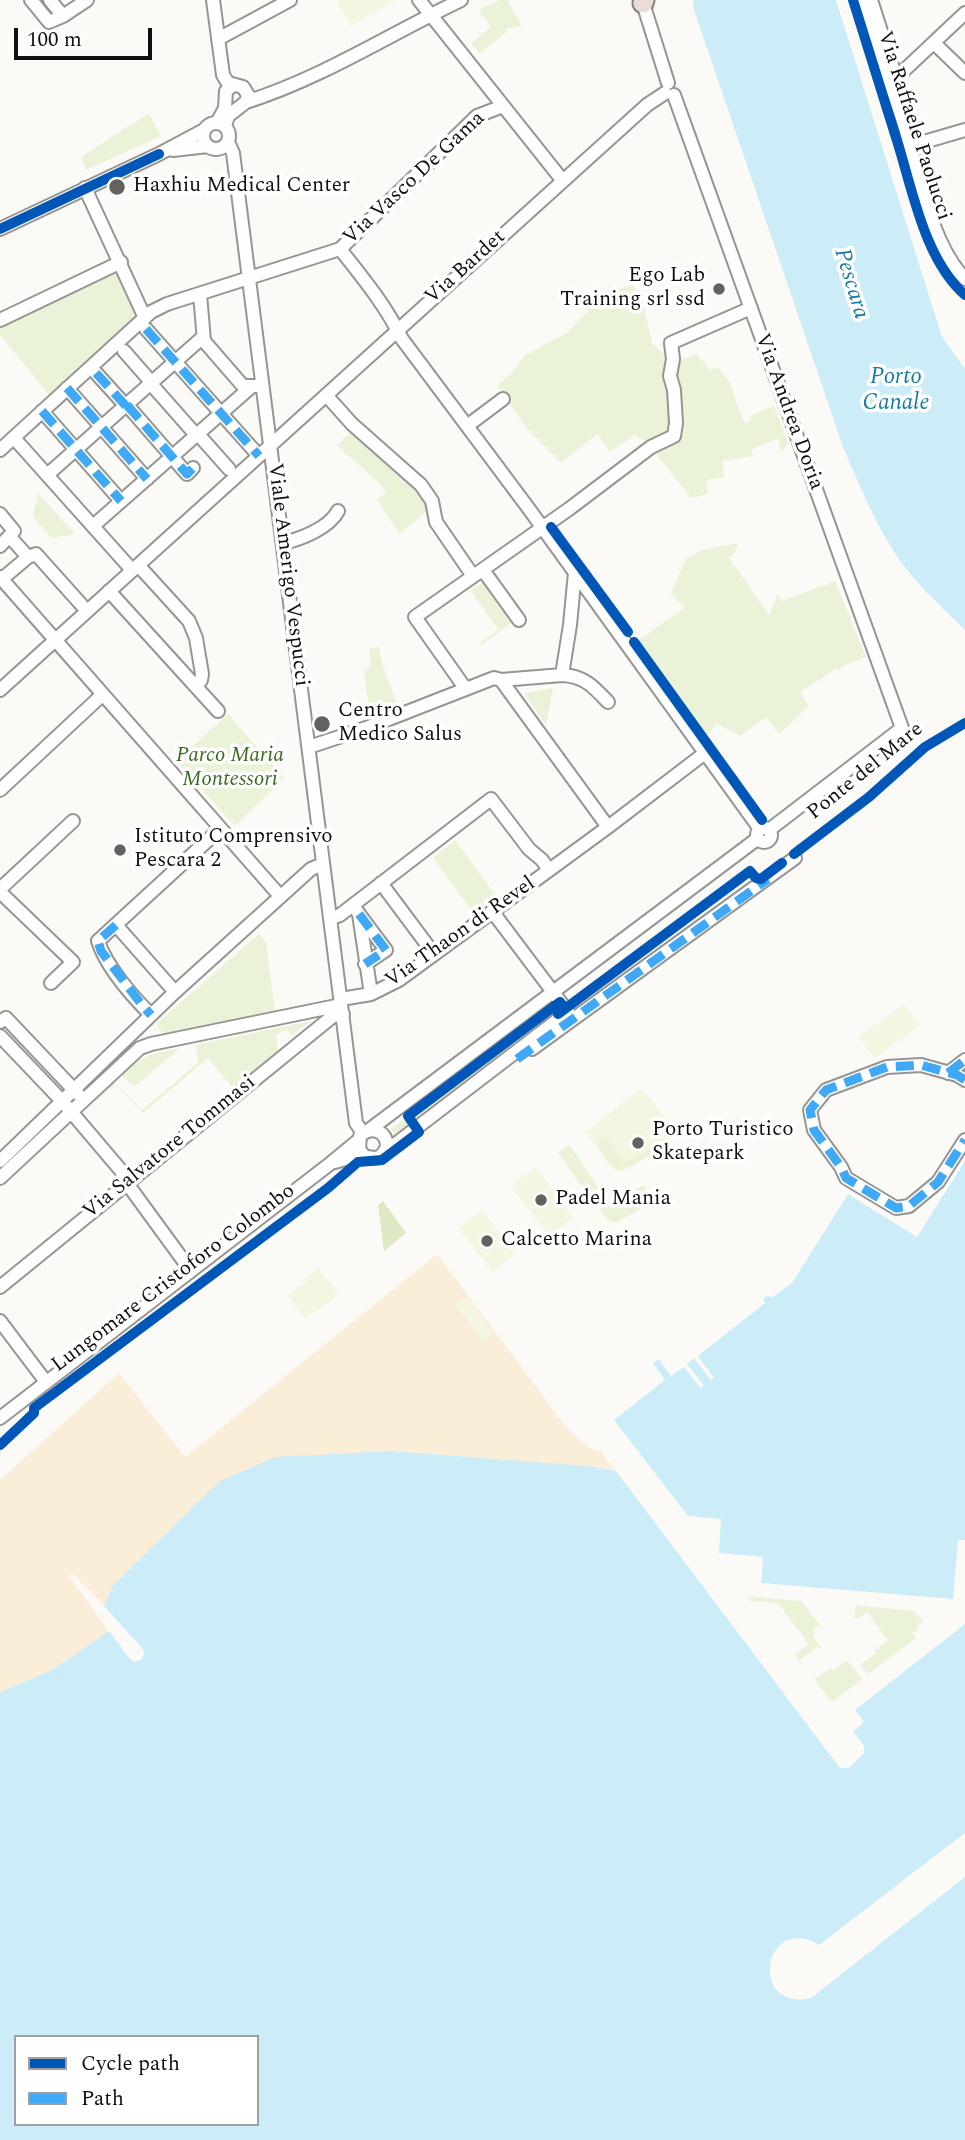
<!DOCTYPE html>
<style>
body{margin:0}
#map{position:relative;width:965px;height:2140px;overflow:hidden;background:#fcfaf7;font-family:Spectral,serif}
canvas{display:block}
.legend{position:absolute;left:14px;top:2035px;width:245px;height:91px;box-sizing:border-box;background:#fff;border:2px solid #9f9f9f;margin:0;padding:9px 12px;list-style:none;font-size:21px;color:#101010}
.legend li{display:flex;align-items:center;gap:14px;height:35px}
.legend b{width:35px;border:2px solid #9f9f9f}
.scale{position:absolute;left:14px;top:28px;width:138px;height:32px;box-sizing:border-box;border:4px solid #101010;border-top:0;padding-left:9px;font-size:21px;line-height:24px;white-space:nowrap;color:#101010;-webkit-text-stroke:5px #fff;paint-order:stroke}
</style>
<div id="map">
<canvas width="965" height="2140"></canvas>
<ul class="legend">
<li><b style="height:9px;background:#0057b8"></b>Cycle path</li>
<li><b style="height:9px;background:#3fa9f5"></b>Path</li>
</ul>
<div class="scale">100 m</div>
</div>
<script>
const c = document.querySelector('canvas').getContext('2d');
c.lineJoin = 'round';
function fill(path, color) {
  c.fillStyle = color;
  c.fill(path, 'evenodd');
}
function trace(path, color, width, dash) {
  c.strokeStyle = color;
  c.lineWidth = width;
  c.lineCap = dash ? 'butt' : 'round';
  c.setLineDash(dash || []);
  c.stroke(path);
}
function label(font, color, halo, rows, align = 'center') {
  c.font = font + ' Spectral,serif';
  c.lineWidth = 7;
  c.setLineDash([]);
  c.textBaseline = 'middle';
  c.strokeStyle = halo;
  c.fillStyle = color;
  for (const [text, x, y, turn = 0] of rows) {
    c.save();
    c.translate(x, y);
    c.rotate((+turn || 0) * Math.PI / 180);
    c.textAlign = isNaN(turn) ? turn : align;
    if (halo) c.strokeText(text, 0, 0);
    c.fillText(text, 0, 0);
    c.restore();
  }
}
fill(new Path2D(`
 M 499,0 L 507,0 L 522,26 L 505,29 L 507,31 L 480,54 L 471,43 L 491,27 L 478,10 Z
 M 149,113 L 161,136 L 86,170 L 81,157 Z
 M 118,271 L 137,317 L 51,397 L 0,335 L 0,328 Z
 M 633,285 L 642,299 L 652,343 L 669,359 L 666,383 L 672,424 L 668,436 L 648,443 L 635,435 L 610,452 L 597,434 L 561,463 L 528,430 L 497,386 L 511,374 L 525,355 L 567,333 L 604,294 Z
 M 697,354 L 711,371 L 717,366 L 729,381 L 744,423 L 751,421 L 750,416 L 774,406 L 788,442 L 782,453 L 778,439 L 751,449 L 753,456 L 722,461 L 724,477 L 707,480 L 708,494 L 691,498 L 653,450 L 680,437 L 675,368 L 678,361 Z
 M 354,429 L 427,499 L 428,510 L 400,534 L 377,500 L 387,491 L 337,445 Z
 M 38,493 L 75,534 L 51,538 L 33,516 Z
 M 738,543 L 736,551 L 729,558 L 769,615 L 778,593 L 782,601 L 835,581 L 866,657 L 842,666 L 839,670 L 837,668 L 800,692 L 809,706 L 779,734 L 766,717 L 740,736 L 717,723 L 706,738 L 637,641 L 685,608 L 671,594 L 686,558 L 702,550 Z
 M 482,583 L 511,623 L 482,645 L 480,643 L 498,630 L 471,591 Z
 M 379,647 L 382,664 L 398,706 L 370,716 L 364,671 L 371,667 L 369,649 Z
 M 553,688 L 546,726 L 524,693 Z
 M 228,714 L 284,778 L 235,826 L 176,761 Z
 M 455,840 L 497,897 L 474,914 L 433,858 Z
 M 259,934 L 266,942 L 275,1012 L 167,1035 L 162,1032 L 156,1024 Z
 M 550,1010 L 553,1012 L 554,1016 L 394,1135 L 391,1129 L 394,1127 Z
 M 311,1021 L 292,1035 L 286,1029 L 276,1035 L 278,1050 L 232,1087 L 208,1058 L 143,1113 L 115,1084 L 96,1102 L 95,1101 L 114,1082 L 142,1110 L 198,1063 L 196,1045 Z
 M 175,1049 L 178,1050 L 134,1087 L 121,1075 C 141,1057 149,1055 175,1049 Z
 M 606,1137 L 613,1145 L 623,1162 L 667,1140 L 670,1145 L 621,1171 C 609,1169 602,1153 596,1144 Z
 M 569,1145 L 599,1188 L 588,1195 L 558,1153 Z
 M 644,1185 L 649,1195 L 646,1197 L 640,1209 L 616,1223 L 608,1220 L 599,1208 Z
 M 748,1596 L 801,1601 L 820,1625 L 813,1630 L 815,1634 L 813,1636 L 821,1647 L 819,1649 L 817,1647 L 799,1661 L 795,1655 L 809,1644 L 778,1603 L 751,1601 Z
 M 856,1605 L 913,1611 L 923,1621 L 917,1626 L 919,1629 L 912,1633 L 916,1638 L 868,1674 L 860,1665 L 876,1653 L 874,1651 L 888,1640 L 867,1612 L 857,1619 L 854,1617 Z
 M 847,1660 L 862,1679 L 835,1700 L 830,1700 L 814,1679 L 832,1668 L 834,1670 Z`), '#eaf2d7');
fill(new Path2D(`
 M 383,1201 L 406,1233 L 384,1251 L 378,1205 Z`), '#dce9c4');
fill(new Path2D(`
 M 437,1254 L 566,1427 L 589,1448 L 600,1451 L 616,1471 L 589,1466 L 392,1451 L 113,1585 L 104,1606 L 72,1573 L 69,1576 L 109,1631 L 52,1670 L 0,1692 L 0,1480 L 119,1373 L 185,1457 Z`), '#fbeed9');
fill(new Path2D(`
 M 340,0 L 397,0 L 351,26 L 337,2 Z
 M 904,1004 L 920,1025 L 875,1058 L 859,1037 Z
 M 642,1088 L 678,1135 L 623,1163 L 613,1145 L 606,1137 L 594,1145 L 585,1132 Z
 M 536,1167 L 573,1218 L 549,1236 L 511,1186 Z
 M 482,1210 L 515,1254 L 492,1272 L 459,1228 Z
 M 319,1268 L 339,1295 L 305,1319 L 287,1295 L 305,1282 L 307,1284 L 304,1279 Z
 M 466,1296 L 494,1334 L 483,1342 L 455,1304 Z`), '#f3f6e0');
fill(new Path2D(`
 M 694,0 L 836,0 L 942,337 L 965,369 L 965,630 C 947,612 928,595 912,576 C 881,539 862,491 843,447 L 693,7 Z
 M 965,1161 L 965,1540 L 958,1540 L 953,1599 L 761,1583 L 763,1557 L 719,1553 L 721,1519 L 688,1516 L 614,1420 L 665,1380 L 653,1363 L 659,1359 L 671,1376 L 684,1367 L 701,1388 L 704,1386 L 687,1364 L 694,1358 L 711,1380 L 714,1378 L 698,1356 L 765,1303 L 763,1299 L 768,1295 L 771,1298 L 792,1283 L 848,1194 L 917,1237 Z
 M 392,1451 L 589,1466 L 616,1471 L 840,1768 L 849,1768 L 864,1753 L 864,1746 L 853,1732 L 864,1722 L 855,1710 L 965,1624 L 965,1833 L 819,1945 C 762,1912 749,2013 811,1998 L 965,1877 L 965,2140 L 0,2140 L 0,1692 L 52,1670 L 109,1631 L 130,1659 L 134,1662 L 140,1660 L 144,1655 L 143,1649 L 104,1606 L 113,1585 L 220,1481 L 275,1457 ZM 16,2037 L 257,2037 L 257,2124 L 16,2124 Z`), '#ccedf7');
const minor = new Path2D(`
 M 31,0 L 49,22 L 63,16 L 87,0
 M 50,0 L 63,16
 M 213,0 L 223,75 L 228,83 L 243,87 L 248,95 L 246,102 L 228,116 L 225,126
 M 419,0 L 563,181
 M 642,0 L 668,83
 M 862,0 C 875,40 889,79 902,118 C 918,167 929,242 965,279
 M 871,0 L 896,78 L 898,93
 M 218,39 L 290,0
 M 934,43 L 965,73
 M 891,80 L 896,78 L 965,13
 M 674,95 L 902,728 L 769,830
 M 246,102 C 322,78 390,34 461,0
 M 219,119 L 225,108 L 226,91 L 232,86
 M203 136a13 13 0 1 1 26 0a13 13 0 1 1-26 0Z
 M 228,142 L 233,153 L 355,1115 L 356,1123 L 363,1133
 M 910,146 L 965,130
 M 173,150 L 208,146
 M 85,188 L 145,318
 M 0,229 L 159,154 L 204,130
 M 340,249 C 363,278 386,306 402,339 L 529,509 L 760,829
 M 200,294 L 204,341 L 243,386 L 256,386
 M 0,320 L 121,262
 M 146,329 L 259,456
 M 124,351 L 152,383
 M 96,373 L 126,406
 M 151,384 L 196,435
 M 67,388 L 147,479
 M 326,395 L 352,424 L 421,485 L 432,501 L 436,522 L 473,576
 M 127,405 L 187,474 L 193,468
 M 42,411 L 121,501
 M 467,426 L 503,399
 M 197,433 L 229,469
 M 14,438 L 132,570
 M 0,450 L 151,312 L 167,304 L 340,249 L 477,116 L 503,106
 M 47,475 L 203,337
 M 0,514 L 14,531 L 0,546
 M 93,526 L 251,387
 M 10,537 L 28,557
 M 283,543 C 301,539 329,528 338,511
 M 138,565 L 189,621 L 196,638 L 202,674 L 201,680 L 196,687
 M 483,570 L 519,620
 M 0,577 L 280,896
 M 2,579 L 28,557 L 36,554 L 87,611
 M 109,591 L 218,711
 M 562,675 C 584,676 593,686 608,702
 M 501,680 L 608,827
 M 465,688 L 415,617 L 569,509 L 651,447 L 674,436 L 676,423 L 674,390 L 670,376 L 673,359 L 671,343 L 751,308
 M 0,690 L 647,105 L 665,93
 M 309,747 L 366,728 L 494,678 L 501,680 L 562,675 L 570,625 L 575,572
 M 0,790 L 102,695
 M757 835a7 7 0 1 1 14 0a7 7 0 1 1-14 0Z
 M 381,883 L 434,954
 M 0,889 L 73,821
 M 0,892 L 73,962 L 51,983
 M 353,905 L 359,914 L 371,994
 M 359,914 L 386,950 L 365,964
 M 330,919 L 340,915 L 491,799 L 529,849 L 542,860 L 549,870
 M 116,925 L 175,992
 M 341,999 L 371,994 L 399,980 L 608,827 L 705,753
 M 151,1015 C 132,996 106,966 98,941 L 220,829
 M 0,1022 L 6,1018 L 78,1094
 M 0,1036 L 62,1101 L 129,1180
 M 532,1049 L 795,858
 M 948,1073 L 965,1060
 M 965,1080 L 957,1075 L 921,1065 L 887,1067 L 826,1090 L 810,1110 L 814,1130 L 841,1167 L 846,1178 L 896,1208 L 909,1206 L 938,1182 L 965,1140
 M 369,1130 L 757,839
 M 385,1152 L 568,1012 L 492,911
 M 0,1161 L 175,992 L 311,869 L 323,864
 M 335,1162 C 343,1160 350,1157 358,1156 C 372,1155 378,1165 387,1147 C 387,1131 372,1125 360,1136 L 359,1149 L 364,1156
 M 0,1178 L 140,1048 L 151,1044 L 341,1005
 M 126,1182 L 191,1271
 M 0,1287 L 333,1016 L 343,1014
 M 0,1321 L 46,1382
 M 0,1418 L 331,1163 L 359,1140`);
const highway = new Path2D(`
 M 643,3 L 644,0`);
trace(minor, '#969594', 16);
trace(highway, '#848381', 23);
trace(minor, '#fffefe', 12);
trace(highway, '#eaddd8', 19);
trace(new Path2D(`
 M 146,329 L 259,456
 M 96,373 L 126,406
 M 67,388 L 147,479
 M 127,405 L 187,474 L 193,468
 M 42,411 L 121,501
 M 359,914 L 386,950 L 365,964
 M 116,925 L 98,941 L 101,951 L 142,1005 L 151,1015
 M 517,1059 L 768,879
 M 948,1073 L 965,1060
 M 965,1080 L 957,1075 L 921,1065 L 887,1067 L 826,1090 L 810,1110 L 814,1130 L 841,1167 L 846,1178 L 896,1208 L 909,1206 L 938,1182 L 965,1140`), '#3fa9f5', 9, [18, 9]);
trace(new Path2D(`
 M 853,0 C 868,48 883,96 898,144 C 913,192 925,260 965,295
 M 0,229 L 159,154
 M 551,527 L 628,632
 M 634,642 L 762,820
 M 794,854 L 869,797 L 925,747 L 965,723
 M 558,1014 L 750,871 L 756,878 L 761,879 L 782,863
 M 0,1445 L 34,1413 L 34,1408 L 328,1188 L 358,1162 L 382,1160 L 419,1132 L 408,1116 L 560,1002 L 565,1008`), '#0057b8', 10);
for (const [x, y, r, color] of [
 [117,187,9,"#636261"],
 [719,289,7,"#636261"],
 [322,724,9,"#636261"],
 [120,850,7,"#636261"],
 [638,1143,7,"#636261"],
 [541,1200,7,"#636261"],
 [487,1241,7,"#636261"]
]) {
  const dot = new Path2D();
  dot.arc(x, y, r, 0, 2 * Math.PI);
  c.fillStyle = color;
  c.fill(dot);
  trace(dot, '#fff', 2.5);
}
label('21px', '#101010', '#fff', [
 ["Via Raffaele Paolucci",913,126,72],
 ["Via Vasco De Gama",415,179,-43],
 ["Via Bardet",466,268,-42],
 ["Via Andrea Doria",788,412,70],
 ["Viale Amerigo Vespucci",287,575,83],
 ["Ponte del Mare",866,772,-39],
 ["Via Thaon di Revel",461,933,-35],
 ["Via Salvatore Tommasi",170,1148,-39],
 ["Lungomare Cristoforo Colombo",174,1279,-37]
]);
label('21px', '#101010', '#fff', [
 ["Haxhiu Medical Center",133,187],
 ["Ego Lab",705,277,"right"],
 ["Training srl ssd",705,301,"right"],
 ["Centro",338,712],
 ["Medico Salus",338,736],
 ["Istituto Comprensivo",134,838],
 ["Pescara 2",134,862],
 ["Porto Turistico",652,1131],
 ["Skatepark",652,1155],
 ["Padel Mania",555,1200],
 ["Calcetto Marina",501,1241]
], 'left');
label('italic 21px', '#3a6a1f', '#fff', [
 ["Parco Maria",230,757],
 ["Montessori",230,781]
]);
label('italic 23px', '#177ca4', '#fff', [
 ["Pescara",850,284,73],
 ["Porto",896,378],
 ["Canale",896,404]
]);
</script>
